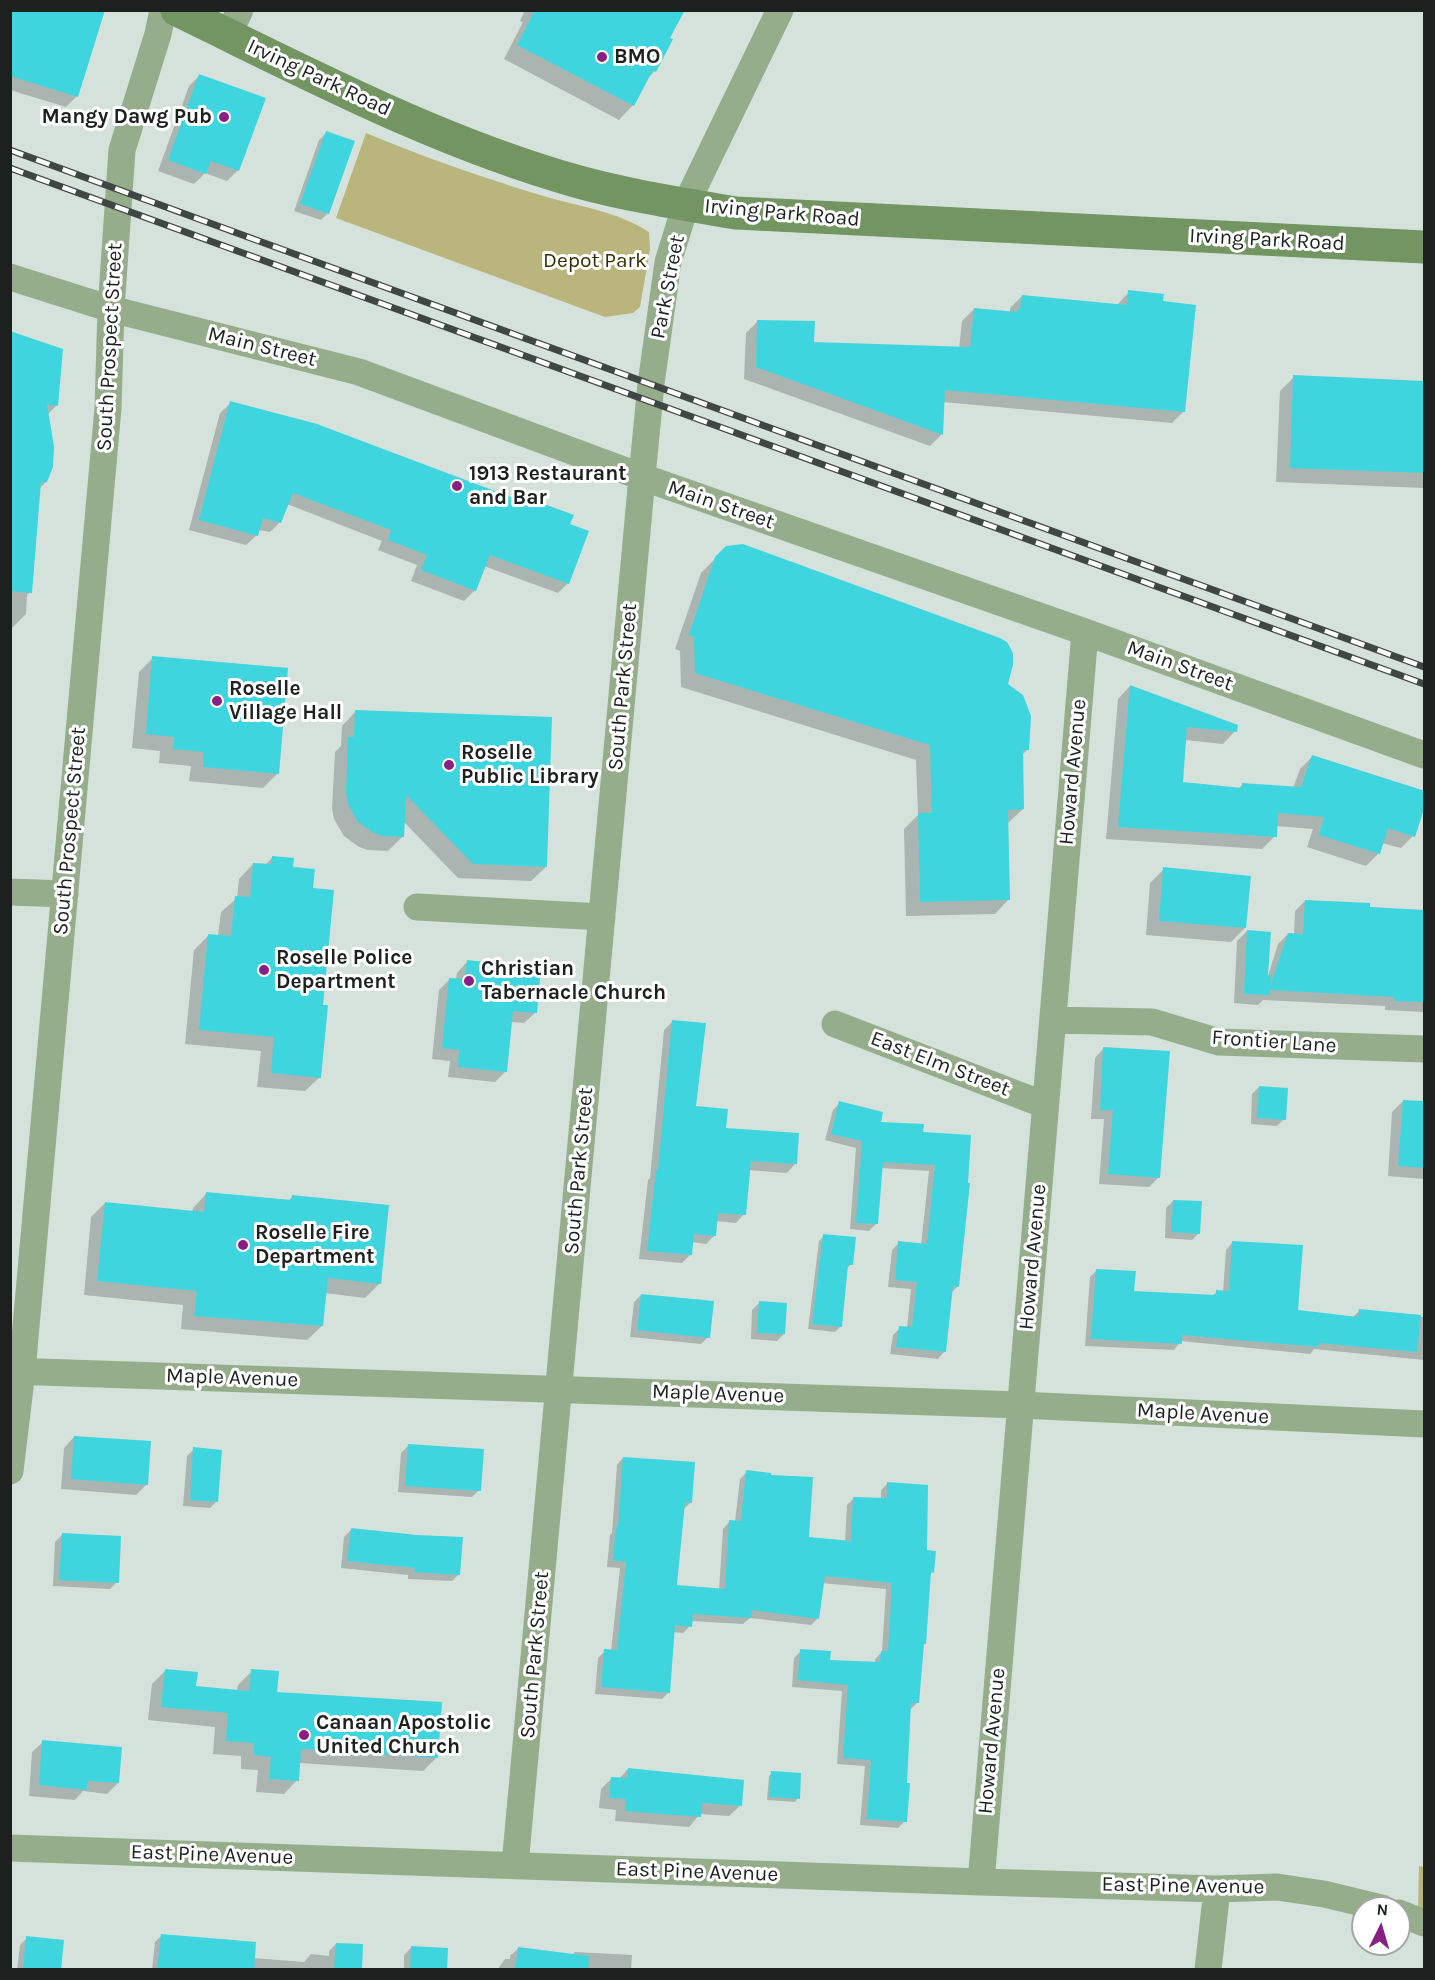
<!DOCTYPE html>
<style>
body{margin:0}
#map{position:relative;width:1435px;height:1980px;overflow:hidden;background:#d5e2dc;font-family:Karla,sans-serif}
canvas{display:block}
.frame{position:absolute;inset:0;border:12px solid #1c211f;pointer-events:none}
.north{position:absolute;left:1351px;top:1896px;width:60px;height:60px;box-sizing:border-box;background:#fff;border:2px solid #a4a6a5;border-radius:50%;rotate:5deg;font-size:16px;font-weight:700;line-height:24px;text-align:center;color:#1c211f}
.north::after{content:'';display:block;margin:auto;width:21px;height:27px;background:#881f85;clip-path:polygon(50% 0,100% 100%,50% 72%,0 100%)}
</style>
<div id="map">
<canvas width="1435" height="1980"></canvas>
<div class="frame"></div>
<div class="north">N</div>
</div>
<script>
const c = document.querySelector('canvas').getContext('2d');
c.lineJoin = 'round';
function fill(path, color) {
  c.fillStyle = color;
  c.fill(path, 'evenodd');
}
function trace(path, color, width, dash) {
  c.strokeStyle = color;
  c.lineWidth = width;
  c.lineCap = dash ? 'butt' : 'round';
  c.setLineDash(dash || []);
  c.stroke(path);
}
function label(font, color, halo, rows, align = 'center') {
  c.font = font + ' Karla,sans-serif';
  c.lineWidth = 6;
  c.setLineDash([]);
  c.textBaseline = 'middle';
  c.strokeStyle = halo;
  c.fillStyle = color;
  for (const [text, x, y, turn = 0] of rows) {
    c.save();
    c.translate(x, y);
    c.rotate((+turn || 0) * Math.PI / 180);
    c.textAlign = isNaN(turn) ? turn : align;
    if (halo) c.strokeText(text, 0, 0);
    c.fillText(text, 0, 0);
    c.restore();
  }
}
fill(new Path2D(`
 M 366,133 C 423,157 481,177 540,195 C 576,206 617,211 649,232 L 650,249 L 640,307 L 633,313 L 605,317 L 336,218 Z
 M 1419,1866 L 1424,1867 L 1424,1916 L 1418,1913 Z`), '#bab57c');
fill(new Path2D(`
 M 10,10 L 104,10 L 76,97 L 66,107 L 10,90 Z
 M 525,10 L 683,10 L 655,71 L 647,79 L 633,105 L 619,120 L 504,59 L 523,22 L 520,21 Z
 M 200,75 L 238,170 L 227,181 L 205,173 L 194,184 L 158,171 L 189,86 Z
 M 326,133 L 328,213 L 321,220 L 294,211 L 319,140 Z
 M 1129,292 L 1161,303 L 1184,411 L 1172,423 L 943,402 L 942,434 L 930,446 L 744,379 L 746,333 L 758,321 L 813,344 L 959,349 L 962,321 L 974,309 L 1010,313 L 1010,308 L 1022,296 L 1116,306 Z
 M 10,332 L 57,405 L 47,415 L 46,482 L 39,489 L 30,592 L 27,595 L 26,614 L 10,630 Z
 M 1294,377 L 1424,382 L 1424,488 L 1276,482 L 1280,391 Z
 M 231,403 L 522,503 L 526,499 L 568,525 L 568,583 L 558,593 L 484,566 L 474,591 L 464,601 L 411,581 L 417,565 L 378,550 L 382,541 L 287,504 L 280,522 L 270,532 L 258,530 L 257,535 L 246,545 L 189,530 L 220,413 Z
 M 727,547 L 1006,685 L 1028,749 L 1021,756 L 1023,809 L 1008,823 L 1009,899 L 995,914 L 906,916 L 904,829 L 918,815 L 916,760 L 681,687 L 680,651 L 675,649 L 701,573 Z
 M 153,658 L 278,773 L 263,788 L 189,781 L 191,766 L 159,763 L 160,751 L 132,748 L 139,672 Z
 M 1130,686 L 1235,731 L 1223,744 L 1185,740 L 1181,784 L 1238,789 L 1243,784 L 1293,788 L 1300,769 L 1312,757 L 1413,836 L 1401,848 L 1382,843 L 1379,853 L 1366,866 L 1307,847 L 1313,829 L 1276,826 L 1275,836 L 1262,849 L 1106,839 L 1118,699 Z
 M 356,711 L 546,867 L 531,881 L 458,878 L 403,821 L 402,837 L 388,851 L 368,850 L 359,847 L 344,836 L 334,819 L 332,808 L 335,752 L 341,746 L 342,726 Z
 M 272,858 L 311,890 L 322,1006 L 320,1077 L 305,1091 L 257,1087 L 261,1051 L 185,1044 L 194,950 L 208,936 L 218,936 L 221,912 L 237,898 L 239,879 L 253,864 L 265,865 Z
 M 1164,869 L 1245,928 L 1231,942 L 1146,935 L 1150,883 Z
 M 1305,901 L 1368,908 L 1424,911 L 1424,1012 L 1385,1010 L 1385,1006 L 1263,1000 L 1258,1005 L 1234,1003 L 1237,941 L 1247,931 L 1268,976 L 1278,944 L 1288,934 L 1294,935 L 1295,911 Z
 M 467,962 L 535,1013 L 524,1023 L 511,1022 L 506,1071 L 495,1082 L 448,1077 L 450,1061 L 432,1059 L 439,990 L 450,979 L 456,980 L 457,973 Z
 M 673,1021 L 695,1107 L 725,1129 L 795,1164 L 787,1173 L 748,1170 L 744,1214 L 736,1223 L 716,1221 L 715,1235 L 706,1244 L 692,1242 L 691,1254 L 682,1263 L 639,1259 L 648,1180 L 650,1178 L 664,1030 Z
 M 1104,1048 L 1159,1177 L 1149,1187 L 1099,1184 L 1104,1119 L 1091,1119 L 1095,1058 Z
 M 1259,1087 L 1284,1119 L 1277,1126 L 1251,1124 L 1252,1094 Z
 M 1403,1101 L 1424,1102 L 1424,1179 L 1388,1176 L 1392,1112 Z
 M 840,1103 L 879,1123 L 922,1133 L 969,1136 L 958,1286 L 951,1293 L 944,1352 L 938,1359 L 890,1354 L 893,1335 L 900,1328 L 907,1328 L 911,1289 L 888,1287 L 892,1250 L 899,1243 L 921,1245 L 929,1171 L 881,1168 L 876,1224 L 869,1231 L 850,1229 L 856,1148 L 825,1140 L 833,1110 Z
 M 207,1193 L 288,1201 L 292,1197 L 380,1283 L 365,1298 L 325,1293 L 322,1326 L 307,1340 L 181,1329 L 183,1305 L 84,1295 L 91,1217 L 105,1203 L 192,1212 L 193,1208 Z
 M 1173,1201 L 1199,1233 L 1192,1240 L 1165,1238 L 1166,1208 Z
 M 824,1236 L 851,1264 L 846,1270 L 840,1327 L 835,1332 L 808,1329 L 819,1241 Z
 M 1232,1243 L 1297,1312 L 1352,1318 L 1359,1311 L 1424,1317 L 1424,1360 L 1314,1349 L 1310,1354 L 1181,1341 L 1174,1350 L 1085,1346 L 1090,1277 L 1097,1270 L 1133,1292 L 1212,1296 L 1217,1292 L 1223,1292 L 1226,1250 Z
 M 641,1295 L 708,1337 L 701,1344 L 630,1337 L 634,1302 Z
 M 759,1303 L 784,1334 L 777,1341 L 751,1339 L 752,1310 Z
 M 74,1437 L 147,1484 L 136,1495 L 61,1489 L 64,1448 Z
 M 408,1446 L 479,1490 L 472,1497 L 398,1492 L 401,1453 Z
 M 194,1449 L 217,1501 L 210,1508 L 183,1506 L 187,1456 Z
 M 623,1458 L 691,1502 L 684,1509 L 676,1586 L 719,1590 L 723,1529 L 729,1522 L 735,1522 L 740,1479 L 747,1472 L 807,1538 L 845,1542 L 847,1505 L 854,1498 L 881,1499 L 881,1490 L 888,1483 L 925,1551 L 933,1572 L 929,1575 L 925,1643 L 922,1646 L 917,1703 L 910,1710 L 905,1821 L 898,1828 L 860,1825 L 865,1766 L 837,1764 L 842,1691 L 792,1687 L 794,1658 L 801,1651 L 829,1661 L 875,1664 L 875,1659 L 882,1652 L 886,1589 L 822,1583 L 818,1618 L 811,1625 L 750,1618 L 743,1624 L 691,1621 L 690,1626 L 683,1633 L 673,1632 L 669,1692 L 662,1699 L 595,1694 L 598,1658 L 605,1651 L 611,1651 L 620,1568 L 607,1567 L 610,1535 L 612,1533 L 617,1465 Z
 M 351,1530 L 459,1574 L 452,1581 L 408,1579 L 408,1575 L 341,1568 L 344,1537 Z
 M 62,1535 L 117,1582 L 110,1589 L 53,1586 L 55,1542 Z
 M 165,1671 L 195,1688 L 237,1691 L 238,1685 L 252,1671 L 276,1693 L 437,1757 L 423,1771 L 299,1763 L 297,1780 L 284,1794 L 256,1792 L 258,1770 L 241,1769 L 241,1756 L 213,1754 L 215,1727 L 148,1720 L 152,1684 Z
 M 43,1742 L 118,1783 L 107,1794 L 83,1791 L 75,1800 L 29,1796 L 32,1752 Z
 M 628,1769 L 740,1806 L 729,1816 L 700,1814 L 689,1827 L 615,1821 L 616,1810 L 599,1808 L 601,1789 L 612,1778 L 619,1779 Z
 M 772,1773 L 798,1798 L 795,1802 L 767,1800 L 769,1776 Z
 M 162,1935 L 254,1958 L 304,1962 L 311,1954 L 329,1956 L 329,1951 L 336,1944 L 360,1970 L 152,1970 L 155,1942 Z
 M 27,1938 L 59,1970 L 17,1970 L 20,1945 Z
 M 411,1948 L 445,1970 L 404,1970 L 404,1955 Z
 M 519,1948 L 572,1955 L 575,1952 L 632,1955 L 631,1970 L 497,1970 L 505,1959 L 510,1959 L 510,1956 Z`), '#0003');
fill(new Path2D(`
 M 10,10 L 105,10 L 78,97 L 10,76 Z
 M 535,10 L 685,10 L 670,38 L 673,39 L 656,72 L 653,70 L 634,106 L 517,45 Z
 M 199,74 L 266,98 L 239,171 L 211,161 L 206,174 L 168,160 Z
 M 326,131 L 355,141 L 329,214 L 300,204 Z
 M 1128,290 L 1164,294 L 1163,301 L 1196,305 L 1185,412 L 945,390 L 943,435 L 756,367 L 757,320 L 815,321 L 814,342 L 970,347 L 974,308 L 1017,312 L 1017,309 L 1020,309 L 1022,295 L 1127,305 Z
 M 10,331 L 63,349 L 58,406 L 47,404 L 54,447 L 53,467 L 47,482 L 41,482 L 32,593 L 10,591 Z
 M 1293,375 L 1425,381 L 1425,473 L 1290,468 Z
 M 230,401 L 317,424 L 524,502 L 525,497 L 574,515 L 570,524 L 589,531 L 569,584 L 490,555 L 476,591 L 421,570 L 427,555 L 388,540 L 391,530 L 293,493 L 281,523 L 263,518 L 258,536 L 199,520 Z
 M 743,544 L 1000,638 L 1007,642 L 1013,653 L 1013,665 L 1008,684 L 1023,695 L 1031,716 L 1029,750 L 1023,750 L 1024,809 L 1008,810 L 1010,900 L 920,902 L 918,813 L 932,813 L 930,745 L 695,673 L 694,637 L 689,635 L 715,557 L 726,546 Z
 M 152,656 L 288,668 L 279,774 L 203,767 L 204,752 L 173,749 L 174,737 L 146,734 Z
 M 1130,685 L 1238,725 L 1237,732 L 1187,727 L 1183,782 L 1242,788 L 1242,783 L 1301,787 L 1312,755 L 1425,791 L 1425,806 L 1415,837 L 1388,828 L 1380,854 L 1319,835 L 1324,817 L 1278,813 L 1277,837 L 1118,827 Z
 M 355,710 L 552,717 L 547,867 L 473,864 L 406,795 L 404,837 L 383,836 L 374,833 L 358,822 L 348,804 L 346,793 L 348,737 L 354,737 Z
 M 272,856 L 294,858 L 293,867 L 315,869 L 313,888 L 334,890 L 323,1005 L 328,1005 L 321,1078 L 271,1073 L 274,1037 L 199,1030 L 208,934 L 231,936 L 235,896 L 250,897 L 253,863 L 271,864 Z
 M 1163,867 L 1251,876 L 1246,928 L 1159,921 Z
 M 1305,900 L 1370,903 L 1370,907 L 1425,910 L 1425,1002 L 1394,1001 L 1394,997 L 1270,990 L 1270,995 L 1244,994 L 1247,930 L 1271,932 L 1268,975 L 1271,975 L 1270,987 L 1288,933 L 1303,934 Z
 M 467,960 L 541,968 L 537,1013 L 513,1011 L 507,1072 L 458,1067 L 459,1050 L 442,1048 L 449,978 L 465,979 Z
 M 672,1020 L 706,1023 L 696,1106 L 728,1109 L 726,1128 L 799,1133 L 797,1164 L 751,1161 L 746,1215 L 718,1213 L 716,1236 L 694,1234 L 692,1255 L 647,1251 L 656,1170 L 658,1170 Z
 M 1103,1047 L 1170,1051 L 1160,1178 L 1108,1174 L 1113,1110 L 1100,1110 Z
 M 1259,1086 L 1288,1088 L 1286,1120 L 1257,1118 Z
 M 1403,1100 L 1425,1101 L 1425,1168 L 1398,1166 Z
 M 839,1101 L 883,1112 L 881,1122 L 924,1124 L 923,1132 L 971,1135 L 968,1183 L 970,1183 L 959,1287 L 953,1286 L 946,1352 L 896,1347 L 899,1326 L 912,1327 L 917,1282 L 895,1280 L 898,1241 L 927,1244 L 935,1165 L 883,1162 L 878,1224 L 856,1223 L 862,1141 L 831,1134 Z
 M 206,1192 L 291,1200 L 292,1195 L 389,1205 L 381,1284 L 328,1278 L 323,1326 L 194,1316 L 197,1291 L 97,1281 L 105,1202 L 204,1212 Z
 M 1173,1200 L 1202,1201 L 1200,1234 L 1171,1232 Z
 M 823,1234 L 856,1237 L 853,1265 L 848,1265 L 842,1327 L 812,1324 Z
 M 1232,1241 L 1303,1245 L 1298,1310 L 1358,1317 L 1359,1309 L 1421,1315 L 1417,1352 L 1319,1343 L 1318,1347 L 1182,1335 L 1182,1344 L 1091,1339 L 1096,1269 L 1136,1271 L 1134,1291 L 1216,1295 L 1216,1290 L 1229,1291 Z
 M 641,1294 L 714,1301 L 710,1338 L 637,1330 Z
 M 759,1301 L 787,1303 L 785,1334 L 757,1333 Z
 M 74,1436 L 151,1441 L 148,1485 L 71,1479 Z
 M 408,1444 L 484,1449 L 481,1491 L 405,1486 Z
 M 193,1447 L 222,1450 L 218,1502 L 190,1500 Z
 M 623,1457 L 695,1462 L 692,1503 L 685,1502 L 677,1585 L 725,1589 L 729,1520 L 741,1521 L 746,1470 L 771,1473 L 771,1475 L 813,1477 L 809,1537 L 851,1541 L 853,1497 L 887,1498 L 887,1482 L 928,1485 L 927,1550 L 936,1551 L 934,1573 L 931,1572 L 926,1644 L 924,1644 L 919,1703 L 911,1703 L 907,1783 L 910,1783 L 907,1822 L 867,1819 L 871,1760 L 843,1758 L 848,1685 L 798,1680 L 800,1649 L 831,1651 L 830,1660 L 880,1662 L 881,1651 L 888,1651 L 892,1583 L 825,1576 L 819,1619 L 752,1610 L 751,1618 L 693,1614 L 692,1627 L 675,1625 L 670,1693 L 601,1687 L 604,1649 L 617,1650 L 626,1562 L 613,1560 L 616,1527 L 618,1527 Z
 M 351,1528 L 417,1535 L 463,1537 L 460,1575 L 414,1572 L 415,1568 L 347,1561 Z
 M 62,1533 L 121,1536 L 119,1583 L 59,1580 Z
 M 165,1669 L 198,1672 L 196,1686 L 249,1691 L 251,1669 L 279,1671 L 277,1692 L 442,1702 L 438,1758 L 301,1749 L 299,1781 L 269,1779 L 271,1757 L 254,1755 L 254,1743 L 226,1741 L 228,1713 L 161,1707 Z
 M 42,1740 L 122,1747 L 119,1783 L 88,1781 L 87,1790 L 39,1785 Z
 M 628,1768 L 744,1780 L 742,1806 L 702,1803 L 701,1817 L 625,1811 L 626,1799 L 609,1798 L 611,1777 L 627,1778 Z
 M 771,1771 L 801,1773 L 800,1799 L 769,1797 Z
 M 161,1934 L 256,1942 L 254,1970 L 157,1970 Z
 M 26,1936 L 64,1940 L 61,1970 L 23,1970 Z
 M 336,1943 L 363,1944 L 362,1970 L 334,1970 Z
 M 411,1946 L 448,1948 L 447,1970 L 410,1970 Z
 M 518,1947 L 589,1956 L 588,1970 L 515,1970 Z`), '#3ed5de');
trace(new Path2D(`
 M 228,35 L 240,10
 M 10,277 L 111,309 L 359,372 L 642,477 L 1085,632 L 1424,755
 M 10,892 L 65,894
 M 417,907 L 602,917
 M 1053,1020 L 1152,1022 L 1219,1042 L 1424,1049
 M 835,1024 L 1045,1105
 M 10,1371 L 1020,1405 L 1424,1424
 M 10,1471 L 22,1371 L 108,408 L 111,309 L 122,150 L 158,34 L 163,10
 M 10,1848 L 981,1882 L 1217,1889 L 1277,1887 L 1324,1894 L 1382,1908
 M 515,1865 L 642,477 L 651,384 L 668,262 L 686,204 L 780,10
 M 981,1882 L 1085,632
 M 1399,1913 L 1424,1923
 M 1208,1970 L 1217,1889`), '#96ad8b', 27);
trace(new Path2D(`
 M 177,10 C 307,73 439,143 579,182 C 630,196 684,204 736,213 L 1424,247`), '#729562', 33);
const rail = new Path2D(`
 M 10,150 L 1424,667
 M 10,168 L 1424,684`);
trace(rail, '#3f4643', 7);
trace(rail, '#fff', 4.5, [14]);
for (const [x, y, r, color] of [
 [602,57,6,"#881f85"],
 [224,117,6,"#881f85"],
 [457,486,6,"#881f85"],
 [217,701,6,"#881f85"],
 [449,765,6,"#881f85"],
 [264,970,6,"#881f85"],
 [469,981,6,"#881f85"],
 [243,1245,6,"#881f85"],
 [304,1735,6,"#881f85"]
]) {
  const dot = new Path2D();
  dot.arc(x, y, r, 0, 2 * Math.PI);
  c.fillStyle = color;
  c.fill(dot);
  trace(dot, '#fff', 2);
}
label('bold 21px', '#1c211f', '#fff', [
 ["BMO",614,57],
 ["Mangy Dawg Pub",212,117,"right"],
 ["1913 Restaurant",469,474],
 ["and Bar",469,498],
 ["Roselle",229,689],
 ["Village Hall",229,713],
 ["Roselle",461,753],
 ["Public Library",461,777],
 ["Roselle Police",276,958],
 ["Department",276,982],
 ["Christian",481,969],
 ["Tabernacle Church",481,993],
 ["Roselle Fire",255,1233],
 ["Department",255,1257],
 ["Canaan Apostolic",316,1723],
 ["United Church",316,1747]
], 'left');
label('21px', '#1c211f', '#fff', [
 ["Irving Park Road",319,78,25],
 ["Irving Park Road",782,213,5],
 ["Irving Park Road",1267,240,3],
 ["Park Street",668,287,-79],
 ["South Prospect Street",110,347,-87],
 ["Main Street",262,347,14],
 ["Main Street",721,505,19],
 ["Main Street",1180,666,20],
 ["South Park Street",623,687,-85],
 ["Howard Avenue",1073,772,-85],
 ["South Prospect Street",70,831,-85],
 ["Frontier Lane",1274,1042,4],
 ["East Elm Street",940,1064,21],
 ["South Park Street",579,1171,-85],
 ["Howard Avenue",1033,1257,-85],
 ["Maple Avenue",232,1378,2],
 ["Maple Avenue",718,1394,2],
 ["Maple Avenue",1203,1414,3],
 ["South Park Street",535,1655,-85],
 ["Howard Avenue",992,1741,-85],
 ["East Pine Avenue",212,1855,2],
 ["East Pine Avenue",697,1872,2],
 ["East Pine Avenue",1183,1886,1]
]);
label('21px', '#332f02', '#fff', [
 ["Depot Park",595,261]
]);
</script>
